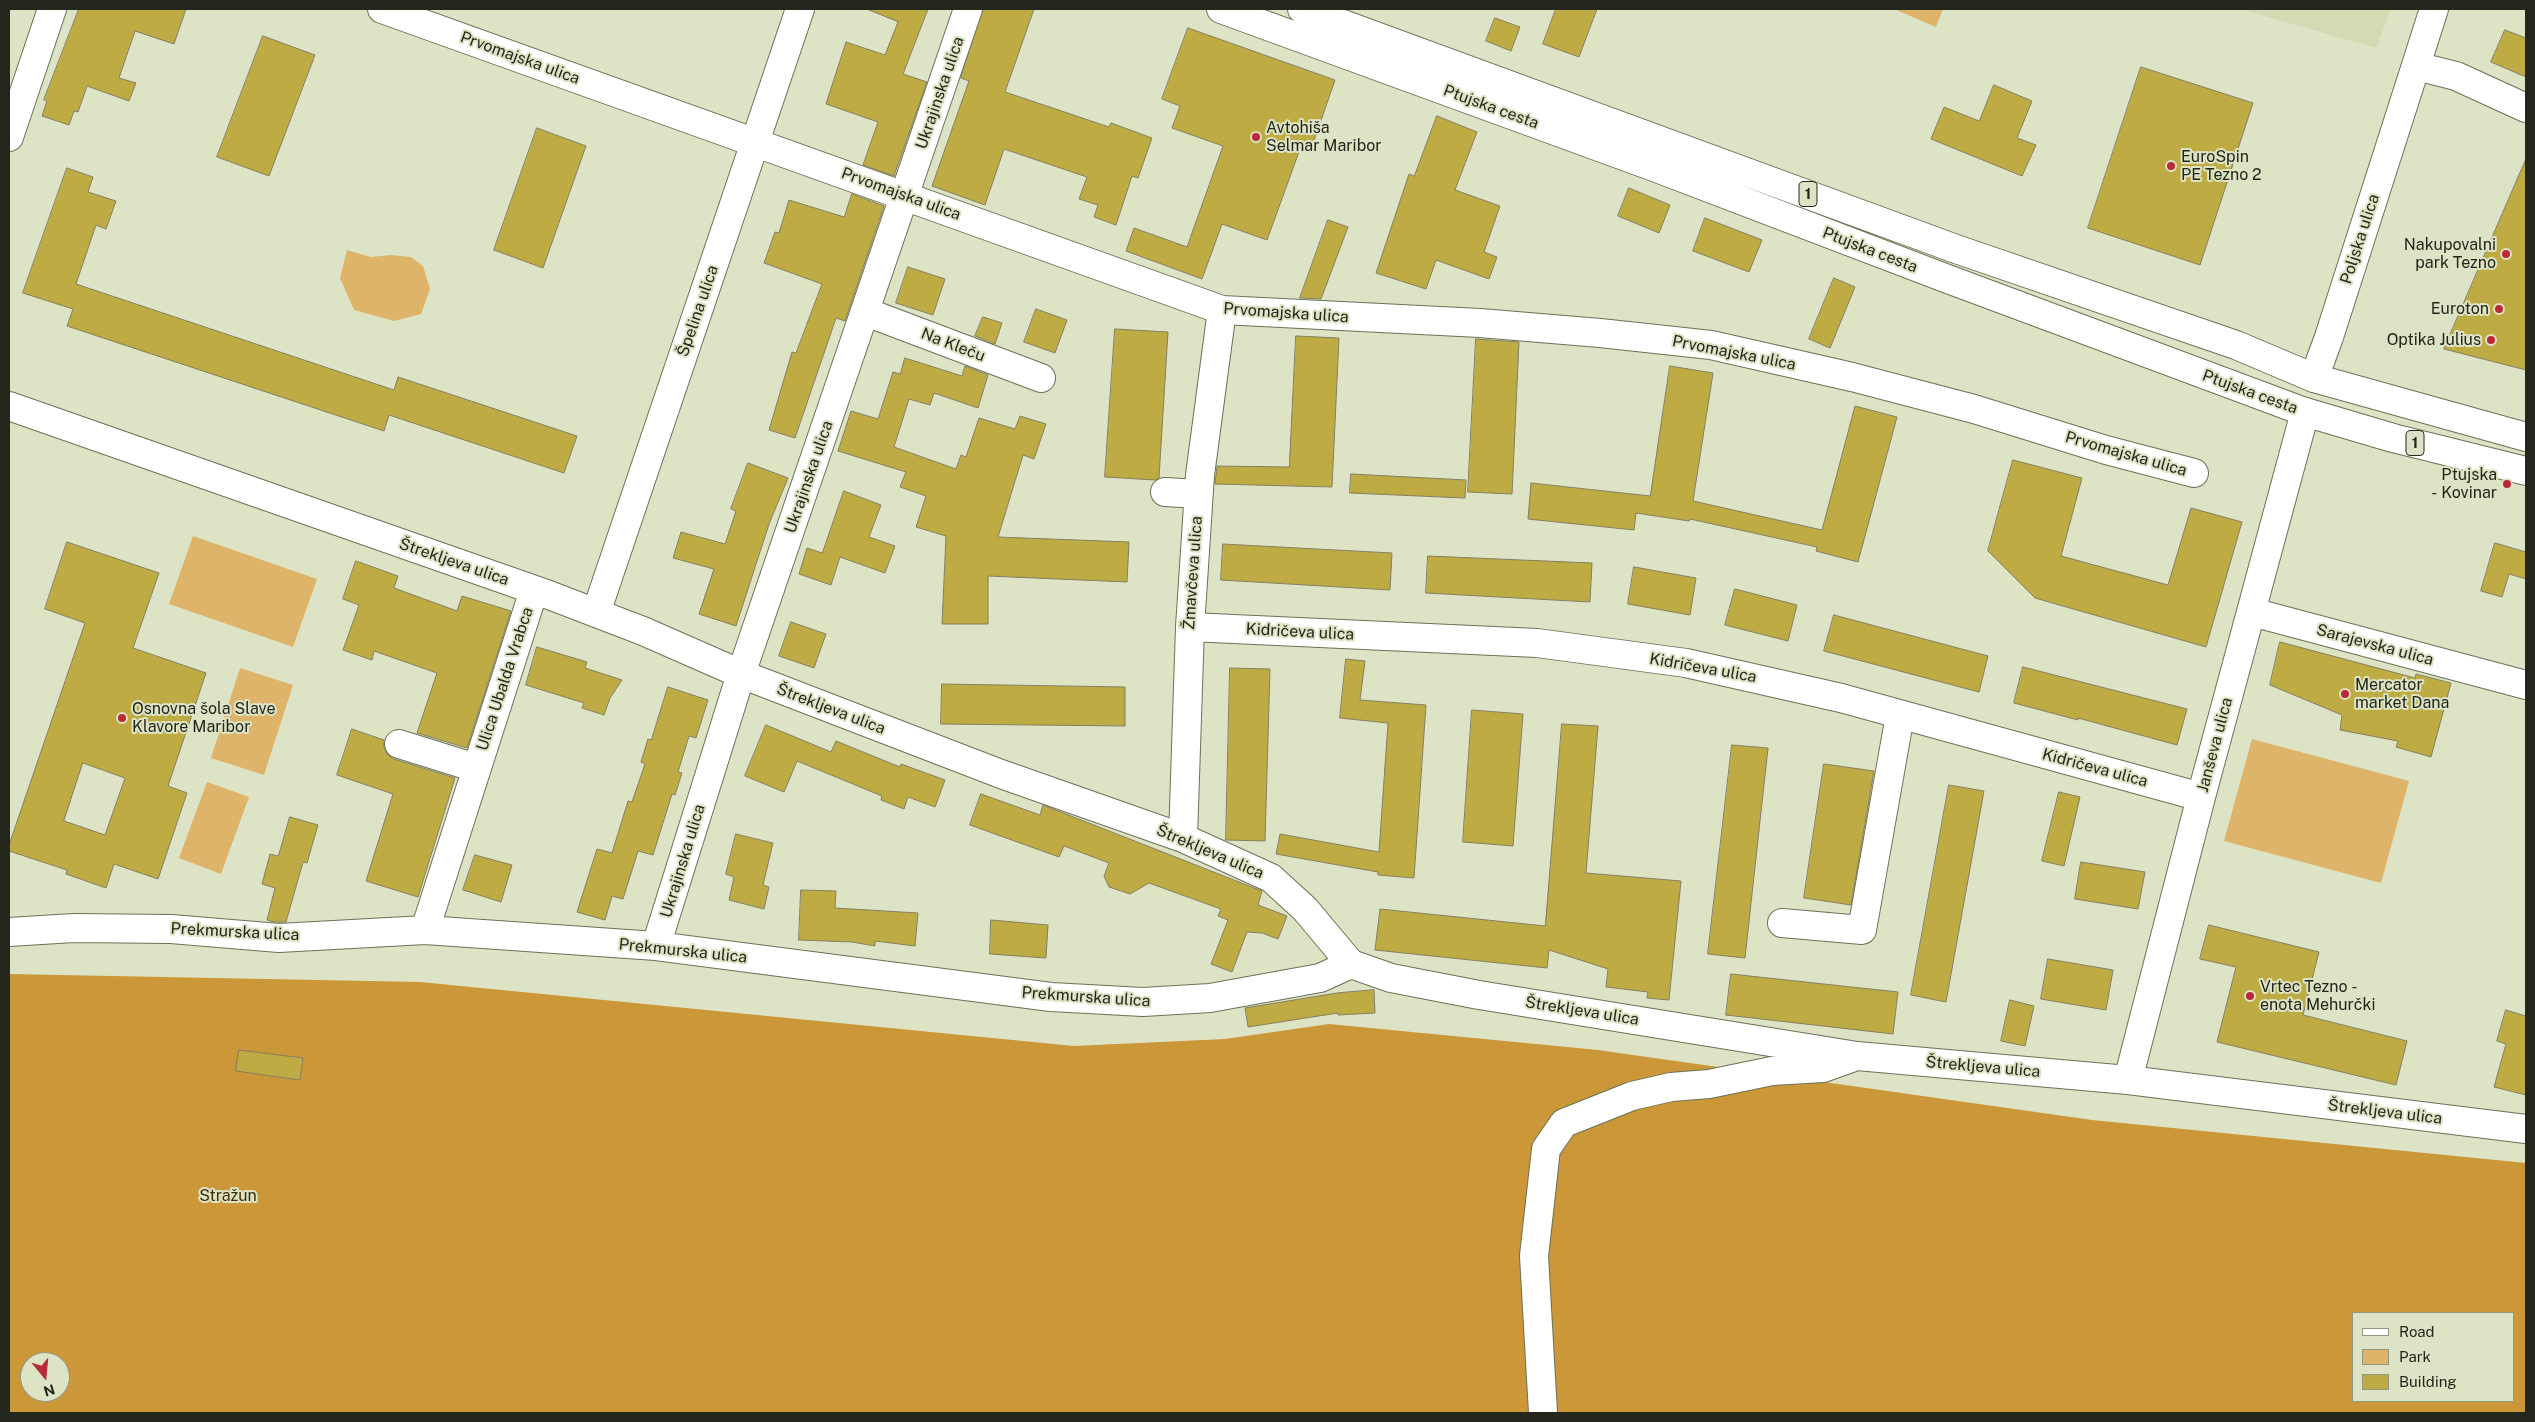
<!DOCTYPE html>
<meta charset="utf-8">
<style>
body{margin:0}
#map{position:relative;width:2535px;height:1422px;overflow:hidden;background:#dde4c5;font-family:"Public Sans",sans-serif}
canvas{display:block}
.frame{position:absolute;inset:0;border:10px solid #23261a;pointer-events:none}
.legend{position:absolute;left:2352px;top:1312px;width:162px;height:90px;box-sizing:border-box;background:#dde4c5;border:1px solid #939881;margin:0;padding:6px 9px;list-style:none;font-size:15px;color:#23261a}
.legend li{display:flex;align-items:center;gap:10px;height:25px}
.legend b{width:25px;border:1px solid #939881}
.north{position:absolute;left:20px;top:1352px;width:50px;height:50px;box-sizing:border-box;background:#dde4c5;border:1px solid #939881;border-radius:50%;rotate:163deg;font-size:14px;font-weight:700;line-height:20px;text-align:center;color:#23261a}
.north::after{content:'';display:block;margin:auto;width:18px;height:22px;background:#ba293a;clip-path:polygon(50% 0,100% 100%,50% 72%,0 100%)}
</style>
<div id="map">
<canvas width="2535" height="1422"></canvas>
<div class="frame"></div>
<ul class="legend">
<li><b style="height:6px;background:#fff"></b>Road</li>
<li><b style="height:14px;background:#deb36a"></b>Park</li>
<li><b style="height:14px;background:#bfab43"></b>Building</li>
</ul>
<div class="north">N</div>
</div>
<script>
const c = document.querySelector('canvas').getContext('2d');
c.lineJoin = 'round';
function fill(path, color) {
  c.fillStyle = color;
  c.fill(path, 'evenodd');
}
function trace(path, color, width, dash) {
  c.strokeStyle = color;
  c.lineWidth = width;
  c.lineCap = dash ? 'butt' : 'round';
  c.setLineDash(dash || []);
  c.stroke(path);
}
function label(font, color, halo, rows, align = 'center') {
  c.font = font + ' "Public Sans",sans-serif';
  c.lineWidth = 4;
  c.setLineDash([]);
  c.textBaseline = 'middle';
  c.strokeStyle = halo;
  c.fillStyle = color;
  for (const [text, x, y, turn = 0] of rows) {
    c.save();
    c.translate(x, y);
    c.rotate((+turn || 0) * Math.PI / 180);
    c.textAlign = isNaN(turn) ? turn : align;
    if (halo) c.strokeText(text, 0, 0);
    c.fillText(text, 0, 0);
    c.restore();
  }
}
fill(new Path2D(`
 M 2240,9 L 2391,9 L 2376,48 Z`), '#d2dbb4');
fill(new Path2D(`
 M 1894,9 L 1943,9 L 1936,27 Z
 M 347,250 L 371,257 L 390,255 L 411,257 L 423,266 L 430,289 L 421,314 L 394,321 L 354,310 L 340,278 Z
 M 193,536 L 317,579 L 293,647 L 169,604 Z
 M 240,668 L 293,685 L 264,775 L 211,758 Z
 M 2252,739 L 2409,781 L 2381,883 L 2224,841 Z
 M 207,782 L 249,797 L 221,874 L 179,858 Z`), '#deb36a');
fill(new Path2D(`
 M 9,974 L 420,982 L 1074,1046 L 1225,1039 L 1329,1024 L 1598,1050 L 2092,1120 L 2526,1163 L 2526,1413 L 9,1413 ZM 2354,1313 L 2514,1313 L 2514,1401 L 2354,1401 ZM 30,1362 L 60,1362 L 60,1392 L 30,1392 Z`), '#cb9739');
const building = new Path2D(`
 M 79,9 L 186,9 L 174,44 L 135,31 L 119,78 L 136,83 L 129,101 L 87,86 L 78,112 L 74,111 L 69,125 L 42,116 L 47,101 L 44,100 Z
 M 867,9 L 928,9 L 903,74 L 927,82 L 894,176 L 863,165 L 878,122 L 826,104 L 846,42 L 885,55 L 898,22 Z
 M 983,9 L 1034,9 L 1005,92 L 1109,127 L 1111,123 L 1152,138 L 1138,178 L 1132,176 L 1116,225 L 1094,217 L 1098,205 L 1079,199 L 1087,177 L 1004,149 L 985,205 L 932,186 L 969,81 L 961,78 Z
 M 1556,9 L 1597,9 L 1579,57 L 1543,44 Z
 M 1495,18 L 1520,27 L 1511,51 L 1486,41 Z
 M 1188,28 L 1335,80 L 1310,152 L 1300,149 L 1267,240 L 1222,224 L 1202,279 L 1126,251 L 1134,228 L 1187,247 L 1223,146 L 1172,128 L 1180,106 L 1162,99 Z
 M 2505,30 L 2526,38 L 2526,77 L 2491,62 Z
 M 263,36 L 315,55 L 269,176 L 217,157 Z
 M 2141,67 L 2253,103 L 2200,265 L 2088,228 Z
 M 1994,85 L 2032,101 L 2017,138 L 2036,145 L 2022,176 L 1931,139 L 1944,107 L 1979,121 Z
 M 1437,116 L 1477,132 L 1455,190 L 1500,206 L 1484,252 L 1497,257 L 1489,279 L 1436,260 L 1426,289 L 1376,273 L 1409,174 L 1414,176 Z
 M 537,128 L 586,146 L 543,268 L 494,250 Z
 M 2526,159 L 2526,370 L 2444,349 Z
 M 67,168 L 93,177 L 88,192 L 116,201 L 106,229 L 96,225 L 76,284 L 394,390 L 398,377 L 577,436 L 564,473 L 389,415 L 384,431 L 67,326 L 73,309 L 23,293 Z
 M 1629,188 L 1670,205 L 1659,233 L 1618,216 Z
 M 852,194 L 884,206 L 845,321 L 836,318 L 795,438 L 769,430 L 792,352 L 796,353 L 822,284 L 764,263 L 775,232 L 779,233 L 789,200 L 844,217 Z
 M 1705,218 L 1762,240 L 1749,272 L 1693,251 Z
 M 1328,220 L 1348,227 L 1321,299 L 1302,298 L 1300,298 Z
 M 908,267 L 945,279 L 933,315 L 896,303 Z
 M 1834,278 L 1855,287 L 1830,348 L 1809,339 Z
 M 1036,309 L 1067,320 L 1055,353 L 1024,342 Z
 M 983,317 L 1002,323 L 995,344 L 975,336 Z
 M 1115,329 L 1168,332 L 1159,478 L 1155,480 L 1105,477 Z
 M 1296,336 L 1339,338 L 1332,487 L 1215,484 L 1217,466 L 1289,467 Z
 M 1476,339 L 1519,342 L 1512,494 L 1468,492 Z
 M 905,358 L 962,376 L 965,366 L 988,375 L 978,408 L 934,393 L 930,405 L 909,399 L 894,447 L 956,469 L 961,455 L 966,457 L 979,418 L 1015,429 L 1020,416 L 1046,424 L 1034,459 L 1023,455 L 998,537 L 1129,542 L 1127,582 L 988,576 L 988,624 L 942,624 L 946,536 L 916,527 L 926,496 L 900,487 L 906,472 L 838,451 L 851,411 L 878,419 L 893,372 L 900,374 Z
 M 1670,366 L 1713,373 L 1693,501 L 1822,530 L 1855,406 L 1897,417 L 1858,562 L 1816,551 L 1817,547 L 1690,519 L 1689,521 L 1636,513 L 1634,530 L 1528,519 L 1531,483 L 1650,496 Z
 M 2013,460 L 2082,478 L 2061,556 L 2168,585 L 2191,508 L 2242,522 L 2206,647 L 2035,598 L 1988,551 Z
 M 748,463 L 788,478 L 769,524 L 736,626 L 699,614 L 714,569 L 673,558 L 681,532 L 725,544 L 736,511 L 731,509 Z
 M 1351,474 L 1466,480 L 1465,498 L 1350,493 Z
 M 844,491 L 881,505 L 869,537 L 895,546 L 885,573 L 840,557 L 831,585 L 799,574 L 807,548 L 822,553 Z
 M 67,542 L 159,573 L 133,648 L 206,673 L 168,786 L 187,793 L 158,879 L 114,864 L 106,888 L 66,874 L 67,870 L 9,851 L 9,845 L 85,623 L 45,609 ZM 83,763 L 125,778 L 105,835 L 64,821 Z
 M 2495,543 L 2526,552 L 2526,579 L 2509,574 L 2502,597 L 2481,591 Z
 M 1223,544 L 1392,553 L 1390,590 L 1221,580 Z
 M 1428,556 L 1592,563 L 1590,602 L 1426,593 Z
 M 356,561 L 398,576 L 394,588 L 457,611 L 462,596 L 511,611 L 467,748 L 417,733 L 437,673 L 374,651 L 372,660 L 343,650 L 359,605 L 343,599 Z
 M 1634,567 L 1696,578 L 1690,615 L 1628,604 Z
 M 1735,589 L 1797,605 L 1788,641 L 1725,625 Z
 M 1834,615 L 1988,656 L 1979,692 L 1824,651 Z
 M 791,622 L 826,634 L 814,668 L 779,656 Z
 M 2280,642 L 2415,678 L 2416,674 L 2451,683 L 2431,757 L 2396,747 L 2398,741 L 2340,730 L 2342,715 L 2270,685 Z
 M 537,647 L 587,662 L 585,668 L 622,680 L 610,698 L 604,715 L 582,708 L 584,703 L 526,685 Z
 M 1346,659 L 1365,661 L 1360,700 L 1426,705 L 1414,878 L 1378,875 L 1378,872 L 1276,854 L 1280,834 L 1379,852 L 1388,723 L 1340,718 Z
 M 2023,667 L 2187,709 L 2177,745 L 2078,718 L 2078,720 L 2014,703 Z
 M 1230,668 L 1270,669 L 1265,841 L 1226,840 Z
 M 942,684 L 1125,687 L 1125,726 L 941,724 Z
 M 668,687 L 708,700 L 696,738 L 689,736 L 678,772 L 682,773 L 675,795 L 672,794 L 653,855 L 638,851 L 623,899 L 612,896 L 605,920 L 577,912 L 597,849 L 612,853 L 628,801 L 632,802 L 645,764 L 641,762 L 648,739 L 651,740 Z
 M 1472,710 L 1523,714 L 1513,846 L 1463,842 Z
 M 1562,724 L 1598,726 L 1586,873 L 1681,881 L 1669,1000 L 1647,998 L 1648,992 L 1606,987 L 1608,969 L 1549,950 L 1547,968 L 1375,950 L 1380,909 L 1545,926 Z
 M 766,725 L 831,752 L 836,741 L 900,767 L 901,764 L 945,780 L 935,807 L 908,797 L 904,809 L 881,800 L 882,796 L 797,761 L 784,792 L 745,776 Z
 M 352,729 L 384,740 L 384,747 L 387,754 L 394,759 L 455,778 L 418,897 L 366,881 L 393,794 L 337,775 Z
 M 1732,745 L 1768,748 L 1745,958 L 1708,954 Z
 M 1824,764 L 1874,771 L 1851,905 L 1804,898 Z
 M 1949,785 L 1984,791 L 1946,1002 L 1911,995 Z
 M 2059,792 L 2080,797 L 2064,866 L 2042,861 Z
 M 981,794 L 1040,815 L 1043,805 L 1262,891 L 1258,905 L 1287,916 L 1278,939 L 1262,933 L 1247,932 L 1232,972 L 1211,964 L 1228,920 L 1218,916 L 1221,909 L 1149,883 L 1130,894 L 1109,887 L 1104,876 L 1109,863 L 1064,846 L 1059,857 L 970,825 Z
 M 290,817 L 318,825 L 307,863 L 303,862 L 286,922 L 274,922 L 267,920 L 275,888 L 262,884 L 270,854 L 278,856 Z
 M 736,834 L 773,843 L 763,885 L 769,887 L 764,909 L 729,900 L 734,877 L 726,874 Z
 M 475,855 L 512,865 L 501,902 L 463,890 Z
 M 2081,862 L 2145,872 L 2138,909 L 2075,899 Z
 M 801,890 L 836,891 L 835,908 L 918,913 L 915,946 L 875,941 L 875,946 L 852,942 L 799,940 Z
 M 991,920 L 1048,925 L 1046,958 L 990,954 Z
 M 2209,925 L 2319,952 L 2303,1015 L 2407,1041 L 2396,1085 L 2217,1042 L 2236,967 L 2200,959 Z
 M 2048,959 L 2113,970 L 2106,1010 L 2041,999 Z
 M 1731,974 L 1898,992 L 1893,1034 L 1726,1015 Z
 M 1374,990 L 1375,1013 L 1338,1015 L 1338,1013 L 1248,1027 L 1245,1008 L 1337,993 Z
 M 2010,1000 L 2034,1006 L 2025,1046 L 2001,1041 Z
 M 2506,1010 L 2526,1016 L 2526,1095 L 2494,1087 L 2506,1044 L 2497,1041 Z
 M 239,1050 L 303,1058 L 300,1080 L 236,1071 Z`);
fill(building, '#bfab43');
trace(building, '#847f62', 1);
const minor = new Path2D(`
 M 382,9 L 1222,310 L 1480,323 L 1600,333 L 1711,345 L 1852,377 L 1974,409 L 2106,450 L 2194,473
 M 2416,66 L 2456,76 L 2526,108
 M 9,137 L 52,9
 M 866,312 L 1041,378
 M 2314,378 L 2329,337 L 2434,9
 M 9,406 L 549,595 L 643,631 L 741,674 L 1001,774 L 1183,838 L 1271,878 L 1305,909 L 1351,964 L 1391,978 L 1479,995 L 1857,1056 L 2128,1080 L 2526,1129
 M 1165,492 L 1198,494
 M 2252,612 L 2526,685
 M 596,613 L 800,9
 M 1190,627 L 1537,643 L 1686,663 L 1841,698 L 2201,797
 M 399,744 L 476,768
 M 1183,838 L 1190,627 L 1200,475 L 1222,310
 M 1782,923 L 1862,930 L 1900,715
 M 425,930 L 534,590
 M 9,932 L 74,928 L 171,929 L 279,938 L 425,930 L 656,946 L 1051,997 L 1143,1002 L 1210,998 L 1320,978 L 1351,964
 M 656,946 L 741,674 L 968,9
 M 2128,1080 L 2201,797 L 2305,412
 M 1543,1413 L 1534,1256 L 1546,1149 L 1564,1123 L 1632,1096 L 1671,1087 L 1709,1084 L 1772,1071 L 1823,1068 L 1851,1058`);
const major = new Path2D(`
 M 1221,9 L 1654,167 L 1945,278 L 2305,412 L 2393,438 L 2526,471
 M 1302,9 L 1956,249 L 2236,345 L 2314,378 L 2526,437`);
trace(minor, '#6b7256', 30);
trace(major, '#6b7256', 30);
trace(minor, '#fff', 28);
trace(major, '#fff', 28);
for (const [x, y, r, color] of [
 [1256,137,5,"#ba293a"],
 [2171,166,5,"#ba293a"],
 [2506,254,5,"#ba293a"],
 [2499,309,5,"#ba293a"],
 [2491,340,5,"#ba293a"],
 [2507,484,5,"#ba293a"],
 [2345,694,5,"#ba293a"],
 [122,718,5,"#ba293a"],
 [2250,996,5,"#ba293a"]
]) {
  const dot = new Path2D();
  dot.arc(x, y, r, 0, 2 * Math.PI);
  c.fillStyle = color;
  c.fill(dot);
  trace(dot, '#dde4c5', 2);
}
for (const [x, y, w] of [
 [1808,194,18],
 [2415,443,18]
]) {
  const box = new Path2D();
  box.roundRect(x - w / 2, y - 12.5, w, 25, 4);
  c.fillStyle = '#dde4c5';
  c.fill(box);
  trace(box, '#23261a', 1);
}
label('bold 15px', '#23261a', null, [
 ["1",1808,194],
 ["1",2415,443]
]);
label('16px', '#23261a', '#dde4c5', [
 ["Prvomajska ulica",520,58,20],
 ["Ukrajinska ulica",940,93,-71],
 ["Ptujska cesta",1491,107,20],
 ["Prvomajska ulica",901,194,20],
 ["Poljska ulica",2360,239,-72],
 ["Ptujska cesta",1870,250,21],
 ["Špelina ulica",698,311,-71],
 ["Prvomajska ulica",1286,313,4],
 ["Na Kleču",953,345,21],
 ["Prvomajska ulica",1734,353,11],
 ["Ptujska cesta",2250,392,20],
 ["Prvomajska ulica",2126,454,16],
 ["Ukrajinska ulica",809,477,-71],
 ["Štrekljeva ulica",454,562,19],
 ["Žmavčeva ulica",1193,573,-86],
 ["Kidričeva ulica",1300,632,3],
 ["Sarajevska ulica",2375,645,15],
 ["Kidričeva ulica",1703,668,10],
 ["Ulica Ubalda Vrabca",505,679,-72],
 ["Štrekljeva ulica",831,709,21],
 ["Janševa ulica",2215,745,-75],
 ["Kidričeva ulica",2095,768,15],
 ["Štrekljeva ulica",1210,852,23],
 ["Ukrajinska ulica",683,861,-73],
 ["Prekmurska ulica",235,932,3],
 ["Prekmurska ulica",683,951,6],
 ["Prekmurska ulica",1086,997,4],
 ["Štrekljeva ulica",1582,1011,9],
 ["Štrekljeva ulica",1983,1067,5],
 ["Štrekljeva ulica",2385,1112,7]
]);
label('16px', '#23261a', '#dde4c5', [
 ["Avtohiša",1266,128],
 ["Selmar Maribor",1266,146],
 ["EuroSpin",2181,157],
 ["PE Tezno 2",2181,175],
 ["Nakupovalni",2496,245,"right"],
 ["park Tezno",2496,263,"right"],
 ["Euroton",2489,309,"right"],
 ["Optika Julius",2481,340,"right"],
 ["Ptujska",2497,475,"right"],
 ["- Kovinar",2497,493,"right"],
 ["Mercator",2355,685],
 ["market Dana",2355,703],
 ["Osnovna šola Slave",132,709],
 ["Klavore Maribor",132,727],
 ["Vrtec Tezno -",2260,987],
 ["enota Mehurčki",2260,1005]
], 'left');
label('16px', '#402b02', '#dde4c5', [
 ["Stražun",228,1196]
]);
</script>
